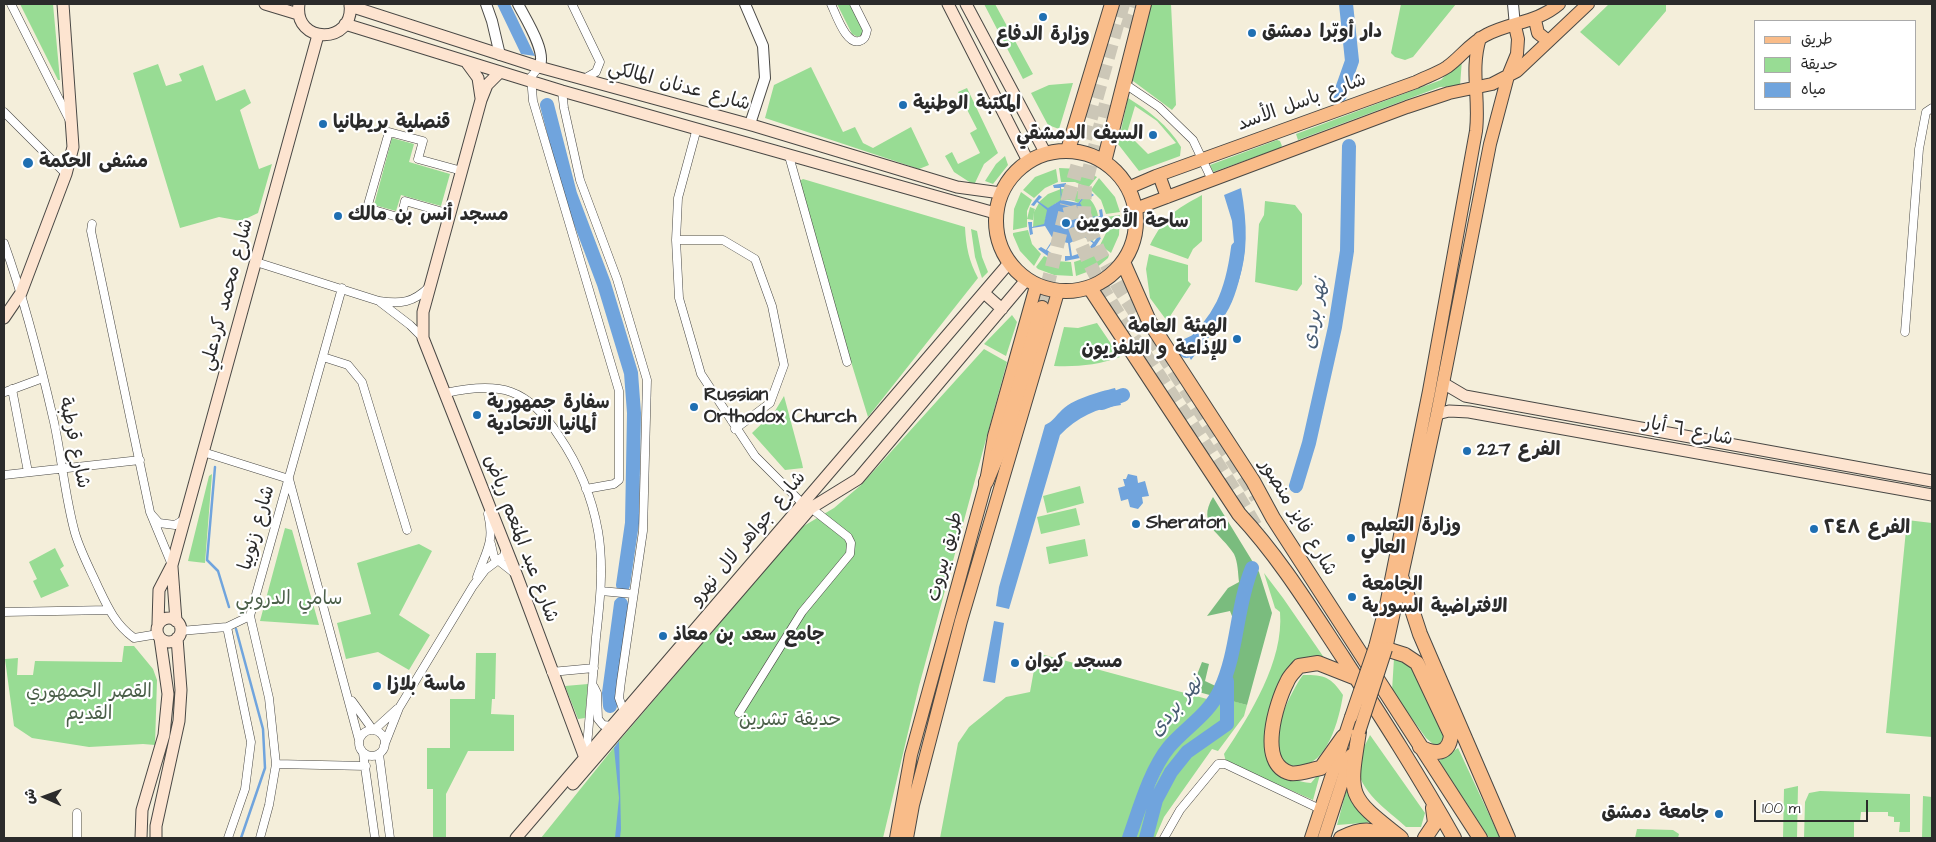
<!DOCTYPE html>
<meta charset="utf-8">
<style>
body{margin:0}
#map{position:relative;width:1936px;height:842px;overflow:hidden;background:#f4eeda;font-family:"Architects Daughter","Playpen Sans Arabic",sans-serif}
canvas{display:block}
.frame{position:absolute;inset:0;border:5px solid #2b2b2b;pointer-events:none}
.legend{position:absolute;left:1754px;top:20px;width:162px;height:90px;box-sizing:border-box;background:#fff;border:1px solid #aaa;margin:0;padding:6px 9px;list-style:none;font-size:15px;color:#2b2b2b}
.legend li{display:flex;align-items:center;gap:10px;height:25px}
.legend b{width:25px;border:1px solid #aaa}
.north{position:absolute;left:20px;top:772px;width:50px;height:50px;-webkit-text-stroke:4px #fff;paint-order:stroke;rotate:272deg;font-size:14px;font-weight:700;line-height:20px;text-align:center;color:#2b2b2b}
.north::after{content:'';display:block;margin:auto;width:18px;height:22px;background:#2b2b2b;clip-path:polygon(50% 0,100% 100%,50% 72%,0 100%)}
.scale{position:absolute;left:1754px;top:800px;width:114px;height:22px;box-sizing:border-box;border:2px solid #2b2b2b;border-top:0;padding-left:6px;font-size:15px;line-height:18px;white-space:nowrap;color:#2b2b2b;-webkit-text-stroke:4px #fff;paint-order:stroke}
</style>
<div id="map">
<canvas width="1936" height="842"></canvas>
<div class="frame"></div>
<ul class="legend">
<li><b style="height:6px;background:#f9bc89"></b>طريق</li>
<li><b style="height:14px;background:#98dc94"></b>حديقة</li>
<li><b style="height:14px;background:#70a4dd"></b>مياه</li>
</ul>
<div class="north">ش</div>
<div class="scale">100 m</div>
</div>
<script>
const c = document.querySelector('canvas').getContext('2d');
c.lineJoin = 'round';
function fill(path, color) {
  c.fillStyle = color;
  c.fill(path, 'evenodd');
}
function trace(path, color, width, dash) {
  c.strokeStyle = color;
  c.lineWidth = width;
  c.lineCap = dash ? 'butt' : 'round';
  c.setLineDash(dash || []);
  c.stroke(path);
}
function label(font, color, halo, rows, align = 'center') {
  c.font = font + ' "Architects Daughter","Playpen Sans Arabic",sans-serif';
  c.lineWidth = 4.5;
  c.setLineDash([]);
  c.textBaseline = 'middle';
  c.strokeStyle = halo;
  c.fillStyle = color;
  for (const [text, x, y, turn = 0] of rows) {
    c.save();
    c.translate(x, y);
    c.rotate((+turn || 0) * Math.PI / 180);
    c.textAlign = isNaN(turn) ? turn : align;
    if (halo) c.strokeText(text, 0, 0);
    c.fillText(text, 0, 0);
    c.restore();
  }
}
fill(new Path2D(`
 M 20,4 L 53,4 L 60,80 L 58,80 Z
 M 837,4 L 850,4 L 864,33 L 858,37 L 852,34 Z
 M 984,4 L 995,4 L 1033,74 L 1023,79 Z
 M 1148,4 L 1171,4 L 1176,105 L 1172,110 L 1129,78 Z
 M 1401,4 L 1456,4 L 1413,57 L 1405,60 L 1395,57 L 1391,53 Z
 M 1609,4 L 1666,4 L 1666,11 L 1619,66 L 1580,32 Z
 M 1462,59 L 1460,86 L 1440,87 L 1298,140 L 1296,134 L 1441,80 Z
 M 158,64 L 166,86 L 182,81 L 179,74 L 203,65 L 216,101 L 245,89 L 251,103 L 240,110 L 259,169 L 272,164 L 258,213 L 241,221 L 219,217 L 180,228 L 133,73 Z
 M 811,67 L 843,132 L 855,127 L 863,143 L 873,148 L 911,127 L 929,165 L 919,169 L 765,118 L 774,85 Z
 M 1073,83 L 1059,129 L 1048,125 L 1031,93 L 1049,85 Z
 M 967,88 L 998,153 L 984,164 L 974,185 L 954,172 L 945,156 L 952,152 L 958,164 L 980,153 L 970,133 L 977,129 L 958,92 Z
 M 1128,98 C 1149,111 1168,125 1181,147 L 1180,156 L 1139,171 L 1118,144 ZM 1135,106 L 1157,121 L 1176,143 L 1148,154 L 1127,133 Z
 M 392,138 L 414,144 L 409,162 L 450,174 L 441,206 L 401,195 L 396,211 L 374,205 Z
 M 1277,140 L 1280,141 L 1282,146 L 1280,148 L 1213,172 L 1210,165 Z
 M 1005,156 L 1008,165 L 993,184 L 985,181 L 996,164 Z
 M 1059,168 L 1080,169 L 1097,177 L 1088,188 L 1075,182 L 1061,182 Z
 M 1056,169 L 1058,182 L 1045,188 L 1034,198 L 1023,190 L 1035,177 Z
 M 1099,178 L 1115,197 L 1120,212 L 1106,214 L 1101,200 L 1091,190 Z
 M 803,179 L 965,227 C 966,247 969,261 978,278 L 868,417 L 796,183 Z
 M 1061,189 L 1073,189 L 1085,194 L 1078,203 C 1066,196 1058,201 1048,209 L 1039,202 L 1048,194 Z
 M 1021,192 L 1032,200 L 1027,211 L 1027,227 L 1013,230 L 1014,209 Z
 M 1086,195 C 1100,208 1102,224 1093,241 L 1084,235 L 1088,218 L 1079,204 Z
 M 1202,195 L 1202,241 L 1193,249 L 1188,259 L 1150,245 C 1165,216 1173,211 1202,195 Z
 M 1265,201 L 1295,205 L 1302,214 L 1302,284 L 1297,291 L 1255,282 L 1259,224 L 1264,215 Z
 M 1039,203 L 1048,210 L 1044,225 L 1033,227 L 1034,212 L 1033,220 L 1027,219 L 1030,207 L 1035,209 L 1034,212 Z
 M 1120,215 L 1119,235 L 1111,253 L 1100,245 L 1106,233 L 1106,217 Z
 M 971,229 L 977,231 L 982,257 L 988,272 L 982,278 L 975,257 Z
 M 1028,230 L 1032,244 L 1041,254 L 1034,266 L 1020,251 L 1013,235 L 1013,233 Z
 M 1098,247 L 1109,255 L 1108,258 L 1095,269 L 1076,276 L 1074,262 L 1086,258 Z
 M 1149,254 L 1188,265 L 1188,281 L 1191,284 L 1167,321 L 1150,298 L 1146,269 Z
 M 1044,256 L 1055,261 L 1071,262 L 1073,276 L 1054,275 L 1038,269 L 1036,267 Z
 M 1012,315 L 1017,322 L 1006,356 L 984,344 Z
 M 1097,323 L 1120,357 C 1098,365 1077,367 1054,366 L 1064,327 L 1078,328 Z
 M 984,349 L 1007,362 L 919,686 L 883,838 L 541,838 L 619,741 L 802,527 L 834,508 L 861,485 Z
 M 784,396 L 802,463 L 803,468 L 785,470 L 752,433 L 775,411 Z
 M 212,474 L 205,563 L 188,561 L 209,476 Z
 M 1080,486 L 1084,503 L 1047,513 L 1043,496 Z
 M 1076,508 L 1080,525 L 1041,534 L 1037,517 Z
 M 1907,520 L 1932,523 L 1932,737 L 1886,733 Z
 M 285,528 L 292,530 L 319,625 L 260,621 Z
 M 1085,539 L 1088,556 L 1049,564 L 1046,547 Z
 M 419,544 L 432,551 L 399,615 L 430,635 L 409,670 L 378,652 L 346,659 L 337,623 L 371,614 L 357,563 Z
 M 55,548 L 64,566 L 60,569 L 69,586 L 41,598 L 33,581 L 37,579 L 29,562 Z
 M 1264,573 L 1283,598 L 1325,659 L 1301,664 C 1285,693 1245,741 1280,770 C 1290,778 1298,782 1311,783 L 1321,771 L 1313,800 L 1226,762 L 1224,754 C 1250,715 1284,661 1280,612 L 1275,608 Z
 M 124,646 L 134,646 L 153,669 L 157,680 L 155,745 L 143,744 L 89,747 L 32,738 L 14,726 L 5,659 L 18,658 L 17,675 L 33,675 L 35,661 L 122,662 Z
 M 476,653 L 496,653 L 495,699 L 492,699 L 491,714 L 514,715 L 514,751 L 468,751 L 446,794 L 446,838 L 433,838 L 433,789 L 427,789 L 427,748 L 450,748 L 450,699 L 475,699 Z
 M 1037,653 L 1207,699 L 1191,722 L 1170,741 L 1146,782 L 1125,838 L 940,838 L 958,743 L 969,727 L 1006,697 L 1030,692 Z
 M 1394,658 L 1406,659 L 1417,670 L 1445,738 L 1441,744 L 1433,744 L 1426,738 L 1392,691 Z
 M 1303,675 C 1325,675 1331,677 1343,695 C 1339,720 1327,767 1297,766 C 1291,766 1284,763 1280,757 C 1268,738 1291,691 1303,675 Z
 M 588,684 L 585,718 L 578,719 L 565,686 Z
 M 1219,697 L 1247,705 L 1244,716 L 1218,751 L 1212,749 L 1164,817 L 1155,838 L 1131,838 L 1171,750 L 1206,718 Z
 M 1370,735 L 1425,813 L 1421,827 L 1406,827 C 1389,811 1357,791 1358,764 C 1359,754 1366,744 1370,735 Z
 M 1458,748 L 1500,838 L 1489,838 L 1439,761 Z
 M 1798,786 L 1797,838 L 1783,838 L 1784,789 Z
 M 1347,788 L 1358,807 L 1376,822 L 1337,825 Z
 M 1820,791 L 1910,794 L 1910,832 L 1899,832 L 1900,822 L 1894,822 L 1894,817 L 1888,816 L 1888,812 L 1861,812 L 1860,822 L 1854,822 L 1854,838 L 1804,838 L 1805,802 L 1809,793 Z
 M 1923,796 L 1932,797 L 1932,838 L 1904,838 L 1922,838 Z
 M 1637,829 L 1673,830 L 1679,834 L 1678,838 L 1635,838 Z`), '#98dc94');
fill(new Path2D(`
 M 1213,497 L 1259,572 L 1272,613 L 1247,705 L 1191,690 L 1202,662 L 1209,664 L 1205,681 L 1224,690 L 1239,634 L 1230,611 L 1207,616 L 1228,588 L 1239,582 C 1238,574 1238,562 1234,554 C 1221,533 1196,525 1213,497 Z`), '#7abc7e');
fill(new Path2D(`
 M 497,4 L 510,4 L 535,56 L 521,54 Z
 M 1066,183 L 1066,187 L 1061,187 L 1062,200 L 1078,203 L 1086,193 L 1081,190 L 1082,187 L 1094,195 L 1091,197 L 1087,194 L 1080,203 L 1088,217 L 1100,216 L 1099,210 L 1102,209 L 1104,222 L 1101,222 L 1101,217 L 1088,218 L 1084,235 L 1094,242 L 1098,236 L 1101,238 L 1093,250 L 1090,247 L 1093,243 L 1083,236 L 1070,243 L 1072,256 L 1078,254 L 1080,258 L 1065,261 L 1065,256 L 1070,256 L 1068,243 L 1054,240 L 1047,250 L 1051,253 L 1049,257 L 1038,249 L 1041,247 L 1046,250 L 1053,239 L 1045,226 L 1032,228 L 1033,234 L 1030,235 L 1028,222 L 1032,222 L 1032,227 L 1044,224 L 1047,210 L 1037,202 L 1034,206 L 1031,205 L 1039,195 L 1042,197 L 1038,201 L 1048,208 L 1061,200 L 1060,188 L 1054,188 L 1053,185 Z
 M 1241,188 C 1255,264 1238,301 1191,360 L 1180,341 L 1208,328 L 1227,300 L 1236,264 L 1232,221 L 1224,195 Z
 M 1115,388 L 1121,405 C 1097,408 1077,417 1060,435 L 1009,609 L 996,606 L 999,587 L 1045,425 C 1053,421 1054,418 1060,412 C 1071,399 1099,392 1115,388 Z
 M 1128,474 L 1137,476 L 1138,483 L 1145,481 L 1149,496 L 1142,497 L 1143,503 L 1138,509 L 1130,507 L 1128,499 L 1121,501 L 1118,488 L 1125,486 L 1123,479 L 1126,479 Z
 M 994,621 L 1004,623 L 995,683 L 983,681 Z
 M 619,741 L 621,829 L 620,838 L 615,838 L 619,798 L 614,748 Z`), '#70a4dd');
trace(new Path2D(`
 M 215,467 L 207,560 L 218,571 L 229,607
 M 236,629 L 263,729 L 265,768 L 241,838`), '#70a4dd', 2.5);
trace(new Path2D(`
 M 1340,95 L 1352,61 L 1346,4
 M 547,105 L 570,194 L 604,284 L 631,373 L 634,413 L 632,523 L 623,585
 M 1186,351 C 1221,319 1232,294 1238,248
 M 1102,403 L 1123,395
 M 1296,486 L 1309,443 L 1335,327 L 1347,251 L 1349,146
 M 610,706 L 609,693 L 621,604
 M 1129,838 C 1139,810 1150,770 1169,747 C 1185,728 1209,714 1220,690 C 1238,652 1236,607 1252,568
 M 1146,838 L 1156,800 L 1171,772 L 1187,752 L 1227,724 L 1227,681`), '#70a4dd', 14);
trace(new Path2D(`
 M 1123,4 L 1068,199 C 1079,260 1118,314 1152,365 C 1189,420 1226,474 1259,532
 M 1127,28 L 1135,4
 M 1106,104 L 1085,186 L 1084,214 L 1098,249 L 1119,288 L 1257,498
 M 1042,308 L 1067,205`), '#ccc7b7', 14, [14, 7]);
const minor = new Path2D(`
 M 11,4 L 70,121
 M 572,4 L 600,62 L 596,72 L 584,79
 M 831,4 C 836,14 847,49 862,40 C 866,38 866,34 867,30 L 854,4
 M 539,67 L 531,77 L 533,101 L 619,391 L 619,480 L 614,484 L 586,489
 M 1125,84 L 1159,107 L 1193,140 L 1212,180
 M 562,91 L 564,108 L 580,180 L 617,279 L 647,380 L 643,531 L 621,681 L 619,698 L 624,712
 M 4,112 L 66,174
 M 697,128 L 678,198 L 676,240 L 679,298 L 701,374 L 755,456 L 803,504
 M 789,156 L 847,362
 M 450,214 L 405,201 L 401,218 L 367,208 L 389,132 L 423,141 L 418,159 L 462,171
 M 92,224 L 91,231 L 150,512 L 172,565
 M 676,240 L 723,240 L 755,259 L 772,306 L 784,365 L 770,403 L 735,429
 M 4,243 C 25,301 40,361 54,422 C 62,459 65,497 75,533 C 81,553 91,571 99,589 C 108,608 116,625 134,638 L 158,634
 M 256,262 L 379,301 C 401,304 413,303 429,287
 M 380,302 L 410,325 L 423,338
 M 1905,332 L 1919,149 L 1926,112 L 1932,108
 M 323,357 L 348,365 L 362,382 L 407,530
 M 12,389 L 28,472
 M 5,392 L 43,378
 M 446,393 C 500,381 528,388 559,436 C 578,464 592,497 598,531 C 604,566 600,602 596,637 C 593,676 590,716 586,755
 M 203,452 L 289,479 L 359,740
 M 4,475 L 140,460
 M 151,514 L 159,523 L 175,525 L 185,519
 M 491,544 L 494,557 L 513,572
 M 477,577 C 486,551 495,542 488,514
 M 601,591 L 633,594
 M 4,612 L 109,610
 M 227,627 L 251,742 L 245,789 L 228,838
 M 180,631 L 227,627 L 250,616
 M 551,672 L 594,668
 M 594,687 L 597,693 L 598,719 L 603,725 L 612,726
 M 352,701 L 373,730
 M 739,713 L 802,612 L 850,554 L 851,543 L 848,537 L 811,508
 M 374,730 L 397,709
 M359 743a13 13 0 1 1 26 0a13 13 0 1 1-26 0Z
 M 384,746 L 399,708 L 473,586 L 485,570 L 505,555 L 505,548
 M 363,753 L 375,838
 M 379,754 L 390,838
 M 276,764 L 366,766
 M 77,813 L 77,838
 M 260,838 L 269,805 L 276,764 L 269,698 L 250,616 L 342,288
 M 1164,838 L 1180,810 L 1218,764 L 1225,764 L 1320,809`);
const tertiary = new Path2D(`
 M 486,4 L 492,21 L 500,55
 M 518,4 C 525,18 548,53 539,67
 M 745,4 L 763,46 L 765,78 L 750,124
 M 1513,4 L 1515,26`);
const secondary = new Path2D(`
 M 265,4 L 298,14
 M 299,4 C 293,45 355,45 350,4
 M 948,4 L 1028,161
 M 966,4 L 1046,154
 M 350,6 L 539,67 L 755,126 L 957,187 L 1001,193
 M 345,24 L 562,91 L 995,213
 M 467,63 L 478,78 L 481,98
 M 500,72 L 487,85 L 481,100 L 423,312 L 423,338 L 517,576 L 585,758
 M 984,293 L 1002,309
 M 4,318 L 21,293 L 66,174 L 73,147 L 63,4
 M 1443,383 L 1465,396 L 1932,481
 M 1437,414 L 1449,411 L 1469,412 L 1932,495
 M 172,567 L 176,621
 M157 630a12 12 0 1 1 24 0a12 12 0 1 1-24 0Z
 M 158,624 L 159,590 L 172,565 L 318,35
 M 573,784 L 811,508 L 858,479 L 1026,280
 M 141,838 L 142,810 L 164,735 L 168,694 L 160,638
 M 156,838 L 156,826 L 179,721 L 181,690 L 177,638
 M 516,838 L 1009,263`);
const primary = new Path2D(`
 M 1535,20 L 1538,33 L 1548,41
 M 1159,175 L 1167,197
 M 1128,188 L 1156,176 L 1416,82 C 1426,77 1438,73 1447,67 C 1461,57 1470,43 1486,35 C 1510,22 1537,23 1559,4
 M 1135,209 L 1407,107 L 1449,93 L 1492,84 L 1517,71 L 1588,4
 M 1375,647 L 1386,605 L 1429,391 L 1476,131 C 1480,98 1470,70 1480,38
 M 1386,649 L 1437,414 L 1490,144 L 1508,76 L 1517,54 L 1518,39 L 1515,26
 M 896,838 L 911,755 L 986,482 L 994,436 L 1036,286
 M 907,838 L 913,805 L 961,621 L 1058,292
 M 1311,838 L 1351,717
 M 1324,838 L 1351,755`);
const trunk = new Path2D(`
 M 1068,150 L 1112,4
 M996 221a70 70 0 1 1 140 0a70 70 0 1 1-140 0Z
 M 1104,162 L 1144,4
 M 1123,262 L 1149,321 L 1253,481 L 1273,518 L 1480,838
 M 1090,288 L 1239,514 C 1280,558 1311,609 1344,659 C 1382,718 1420,777 1454,838
 M 986,482 L 1004,439 L 1042,308
 M 1402,579 L 1420,634 L 1508,838
 M 1386,649 L 1405,655 L 1417,663 L 1451,735 C 1449,755 1435,755 1420,747
 M 1359,732 C 1348,798 1348,796 1401,838
 M 1343,737 L 1321,768 C 1313,769 1298,775 1290,773 C 1257,764 1276,703 1287,682 C 1289,676 1295,671 1299,666 L 1318,663 L 1356,678
 M 1341,838 C 1363,827 1371,829 1392,838
 M 1425,838 L 1435,823 L 1433,808`);
trace(minor, '#494845', 9);
trace(tertiary, '#494845', 12);
trace(secondary, '#494845', 13);
trace(primary, '#494845', 14);
trace(trunk, '#494845', 16);
trace(minor, '#fff', 8);
trace(tertiary, '#fff', 10);
trace(secondary, '#fde4d0', 11);
trace(primary, '#f9bc89', 12);
trace(trunk, '#f9bc89', 14);
const primaryBridge = new Path2D(`
 M 1351,717 L 1375,647
 M 1359,732 L 1386,649`);
trace(primaryBridge, '#494845', 14, []);
trace(primaryBridge, '#f9bc89', 12);
for (const [x, y, r, color] of [
 [1043,17,5,"#1f6fb2"],
 [1252,33,5,"#1f6fb2"],
 [903,105,5,"#1f6fb2"],
 [323,124,5,"#1f6fb2"],
 [1153,135,5,"#1f6fb2"],
 [28,163,6,"#1f6fb2"],
 [338,216,5,"#1f6fb2"],
 [1066,223,5,"#1f6fb2"],
 [1237,339,5,"#1f6fb2"],
 [694,407,5,"#1f6fb2"],
 [477,415,5,"#1f6fb2"],
 [1467,451,5,"#1f6fb2"],
 [1136,524,5,"#1f6fb2"],
 [1814,529,5,"#1f6fb2"],
 [1351,538,5,"#1f6fb2"],
 [1352,597,5,"#1f6fb2"],
 [663,636,5,"#1f6fb2"],
 [1015,663,5,"#1f6fb2"],
 [377,686,5,"#1f6fb2"],
 [1719,814,5,"#1f6fb2"]
]) {
  const dot = new Path2D();
  dot.arc(x, y, r, 0, 2 * Math.PI);
  c.fillStyle = color;
  c.fill(dot);
  trace(dot, '#fff', 2);
}
label('bold 19px', '#2b2b2b', '#fff', [
 ["دار أوبّرا دمشق",1262,33],
 ["وزارة الدفاع",1043,36,"center"],
 ["المكتبة الوطنية",913,105],
 ["قنصلية بريطانيا",333,124],
 ["السيف الدمشقي",1143,135,"right"],
 ["مشفى الحكمة",39,163],
 ["مسجد أنس بن مالك",348,216],
 ["ساحة الأمويين",1076,223],
 ["الهيئة العامة",1227,328,"right"],
 ["للإذاعة و التلفزيون",1227,350,"right"],
 ["Russian",704,396],
 ["Orthodox Church",704,418],
 ["سفارة جمهورية",487,404],
 ["ألمانيا الاتحادية",487,426],
 ["الفرع 227",1477,451],
 ["Sheraton",1146,524],
 ["وزارة التعليم",1361,527],
 ["العالي",1361,549],
 ["الفرع ٢٤٨",1824,529],
 ["الجامعة",1362,586],
 ["الافتراضية السورية",1362,608],
 ["جامع سعد بن معاذ",673,636],
 ["مسجد كيوان",1025,663],
 ["ماسة بلازا",387,686],
 ["جامعة دمشق",1709,814,"right"]
], 'left');
label('19px', '#2b2b2b', '#fff', [
 ["شارع عدنان المالكي",679,87,15],
 ["شارع باسل الأسد",1302,103,-20],
 ["شارع محمد كردعلي",228,295,-75],
 ["شارع ٦ أيار",1688,432,11],
 ["شارع قرطبة",73,443,78],
 ["شارع فايز منصور",1297,518,59],
 ["شارع زنوبيا",258,528,-74],
 ["شارع عبد المنعم رياض",520,539,69],
 ["شارع جواهر لال نهرو",749,539,-50],
 ["طريق بيروت",946,557,-75]
]);
label('19px', '#4c604a', '#fff', [
 ["سامي الدروبي",289,600],
 ["القصر الجمهوري",89,693],
 ["القديم",89,715],
 ["حديقة تشرين",790,721]
]);
label('italic 20px', '#475b72', '#fff', [
 ["نهر بردى",1316,314,-80],
 ["نهر بردى",1177,707,-51]
]);
</script>
